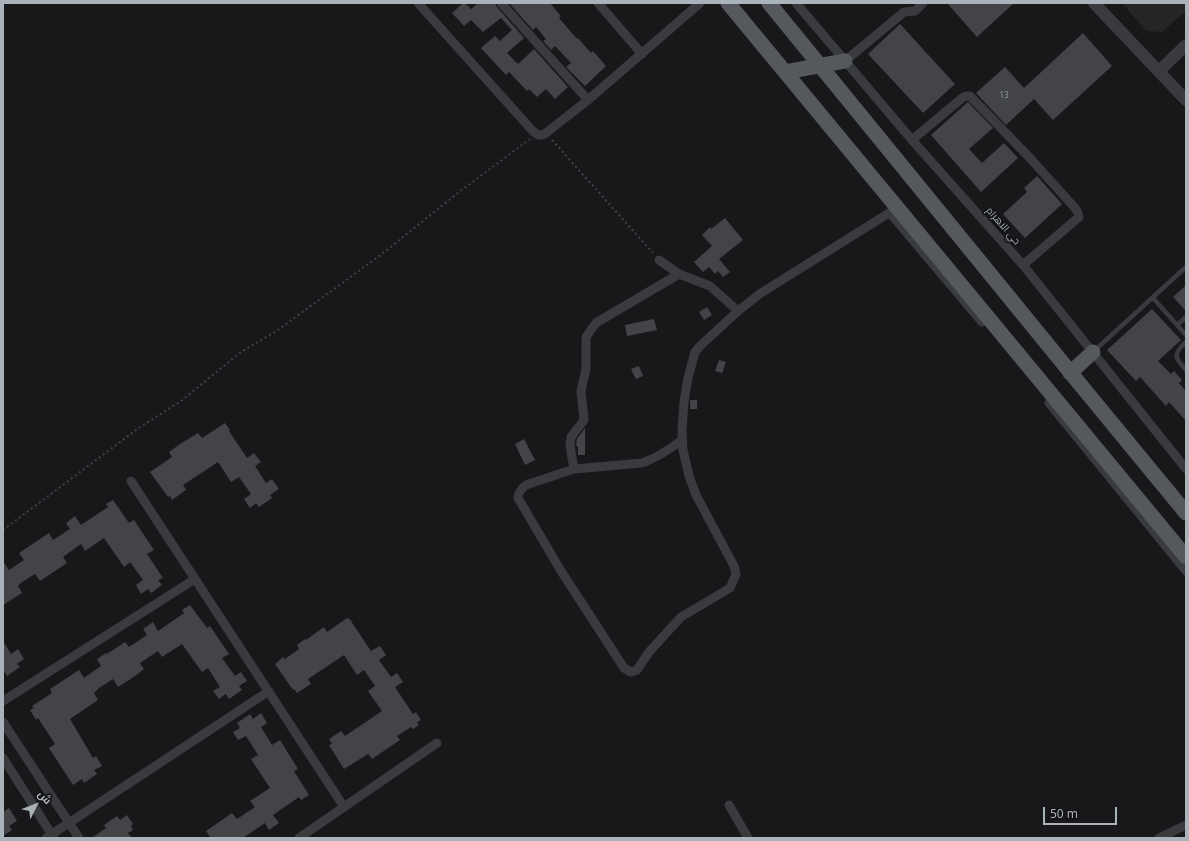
<!DOCTYPE html>
<meta charset="utf-8">
<style>
body{margin:0}
#map{position:relative;width:1189px;height:841px;overflow:hidden;background:#18181a;font-family:"Noto Sans",Cairo,sans-serif}
canvas{display:block}
.frame{position:absolute;inset:0;border:4px solid #aab2ba;pointer-events:none}
.north{position:absolute;left:16px;top:785px;width:40px;height:40px;-webkit-text-stroke:3px #131315;paint-order:stroke;rotate:48deg;font-size:11px;font-weight:700;line-height:16px;text-align:center;color:#aab2ba}
.north::after{content:'';display:block;margin:auto;width:14px;height:18px;background:#aab2ba;clip-path:polygon(50% 0,100% 100%,50% 72%,0 100%)}
.scale{position:absolute;left:1043px;top:807px;width:74px;height:18px;box-sizing:border-box;border:2px solid #aab2ba;border-top:0;padding-left:5px;font-size:12px;line-height:14px;white-space:nowrap;color:#aab2ba;-webkit-text-stroke:3px #131315;paint-order:stroke}
</style>
<div id="map">
<canvas width="1189" height="841"></canvas>
<div class="frame"></div>
<div class="north">ش</div>
<div class="scale">50 m</div>
</div>
<script>
const c = document.querySelector('canvas').getContext('2d');
c.lineJoin = 'round';
function fill(path, color) {
  c.fillStyle = color;
  c.fill(path, 'evenodd');
}
function trace(path, color, width, dash) {
  c.strokeStyle = color;
  c.lineWidth = width;
  c.lineCap = dash ? 'butt' : 'round';
  c.setLineDash(dash || []);
  c.stroke(path);
}
function label(font, color, halo, rows, align = 'center') {
  c.font = font + ' "Noto Sans",Cairo,sans-serif';
  c.lineWidth = 3.5;
  c.setLineDash([]);
  c.textBaseline = 'middle';
  c.strokeStyle = halo;
  c.fillStyle = color;
  for (const [text, x, y, turn = 0] of rows) {
    c.save();
    c.translate(x, y);
    c.rotate((+turn || 0) * Math.PI / 180);
    c.textAlign = isNaN(turn) ? turn : align;
    if (halo) c.strokeText(text, 0, 0);
    c.fillText(text, 0, 0);
    c.restore();
  }
}
fill(new Path2D(`
 M 1122,3 L 1186,3 L 1186,11 L 1162,32 L 1146,31 Z`), '#242527');
fill(new Path2D(`
 M 463,3 L 465,3 L 471,9 L 478,3 L 495,3 L 497,7 L 524,38 L 507,53 L 518,64 L 534,49 L 568,87 L 555,99 L 546,89 L 537,97 L 529,89 L 527,91 L 509,72 L 506,75 L 481,48 L 495,36 L 500,41 L 512,30 L 501,18 L 483,32 L 471,20 L 464,26 L 452,13 Z
 M 509,3 L 550,3 L 561,16 L 559,18 L 577,39 L 578,38 L 591,53 L 593,51 L 606,66 L 585,86 L 566,67 L 571,63 L 555,46 L 551,50 L 543,41 L 546,39 L 536,27 L 533,30 Z
 M 947,3 L 1014,3 L 977,37 Z
 M 900,24 L 955,84 L 923,113 L 868,54 Z
 M 1083,33 L 1112,66 L 1053,120 L 1034,99 L 1006,125 L 976,93 L 1005,67 L 1024,88 Z
 M 968,102 L 993,128 L 969,149 L 982,163 L 1004,143 L 1018,158 L 981,192 L 931,135 Z
 M 1037,176 L 1062,204 L 1025,238 L 1003,214 L 1027,192 L 1024,188 Z
 M 725,218 L 743,240 L 719,259 L 730,272 L 723,277 L 718,271 L 715,274 L 709,267 L 703,272 L 694,262 L 712,246 L 702,235 L 710,227 L 711,229 Z
 M 1186,285 L 1186,311 L 1173,297 Z
 M 707,307 L 712,315 L 704,320 L 699,312 Z
 M 1152,309 L 1181,340 L 1158,361 L 1171,374 L 1174,371 L 1182,380 L 1179,383 L 1186,391 L 1186,421 L 1169,402 L 1166,406 L 1140,377 L 1136,381 L 1107,350 Z
 M 654,319 L 657,330 L 627,336 L 625,325 Z
 M 719,360 L 726,362 L 722,373 L 715,371 Z
 M 639,366 L 643,376 L 636,379 L 631,369 Z
 M 690,400 L 697,400 L 697,409 L 690,409 Z
 M 225,423 L 230,430 L 229,431 L 247,458 L 254,453 L 261,462 L 255,466 L 266,483 L 272,479 L 279,489 L 270,495 L 272,498 L 259,507 L 256,503 L 250,508 L 244,499 L 251,494 L 239,477 L 231,482 L 218,462 L 183,485 L 186,490 L 172,500 L 170,496 L 168,497 L 150,472 L 172,457 L 169,452 L 180,444 L 198,433 L 202,438 Z
 M 585,428 L 585,455 L 578,455 L 578,446 L 576,446 L 577,439 Z
 M 524,439 L 535,460 L 525,465 L 515,444 Z
 M 113,500 L 129,523 L 134,520 L 154,550 L 147,554 L 163,578 L 158,580 L 162,585 L 151,593 L 148,589 L 141,594 L 136,585 L 143,580 L 130,562 L 124,567 L 104,538 L 85,551 L 81,544 L 63,557 L 67,563 L 40,581 L 35,574 L 22,582 L 18,586 L 22,593 L 3,605 L 3,561 L 9,570 L 24,560 L 19,553 L 49,533 L 53,540 L 70,529 L 66,523 L 75,516 L 81,525 L 108,507 L 106,504 Z
 M 190,605 L 207,628 L 210,626 L 229,654 L 222,658 L 235,676 L 241,672 L 247,681 L 239,686 L 242,690 L 229,699 L 226,694 L 219,699 L 213,691 L 220,687 L 208,668 L 202,672 L 182,644 L 162,657 L 158,651 L 140,663 L 144,669 L 135,676 L 118,687 L 113,679 L 99,688 L 94,693 L 98,700 L 70,719 L 93,758 L 96,756 L 102,766 L 94,770 L 97,774 L 84,783 L 82,779 L 73,785 L 49,748 L 55,744 L 38,718 L 36,720 L 30,710 L 34,708 L 32,706 L 52,693 L 50,689 L 79,670 L 84,678 L 101,666 L 97,659 L 106,653 L 107,654 L 125,642 L 129,647 L 147,635 L 143,629 L 153,622 L 158,631 L 184,613 L 182,610 Z
 M 347,618 L 348,619 L 349,618 L 371,651 L 380,646 L 386,655 L 379,660 L 391,677 L 397,673 L 403,682 L 395,687 L 413,714 L 416,712 L 421,720 L 417,722 L 419,725 L 413,729 L 411,727 L 397,736 L 400,740 L 372,759 L 368,754 L 344,769 L 329,745 L 332,744 L 329,739 L 341,731 L 345,736 L 382,711 L 368,691 L 375,686 L 364,670 L 357,675 L 344,655 L 308,679 L 311,684 L 297,693 L 294,689 L 293,690 L 275,664 L 283,657 L 285,659 L 299,649 L 297,645 L 305,639 L 306,640 L 324,627 L 327,632 Z
 M 3,641 L 11,654 L 18,649 L 24,659 L 17,664 L 20,667 L 7,676 L 3,670 Z
 M 261,713 L 267,723 L 261,727 L 272,745 L 280,740 L 298,769 L 294,771 L 309,795 L 301,800 L 299,797 L 273,815 L 279,823 L 269,830 L 265,823 L 243,838 L 211,838 L 206,831 L 232,813 L 237,819 L 255,807 L 250,801 L 270,788 L 251,759 L 258,755 L 246,736 L 238,740 L 233,732 L 240,728 L 237,723 L 250,714 L 253,719 Z
 M 9,808 L 17,821 L 9,826 L 12,830 L 3,836 L 3,812 Z
 M 127,815 L 133,824 L 131,826 L 133,830 L 128,833 L 132,838 L 92,838 L 106,828 L 104,825 L 117,816 L 120,820 Z`), '#424447');
trace(new Path2D(`
 M 552,140 L 653,253
 M 3,530 L 140,427 L 181,401 L 241,352 L 275,332 L 382,254 L 459,192 L 530,139`), '#3f4346', 2, [2, 3]);
trace(new Path2D(`
 M 1153,298 L 1186,335
 M 1177,325 L 1186,317
 M 1186,342 C 1172,355 1175,357 1186,370
 M 1094,351 L 1186,267`), '#393b3f', 4.5);
trace(new Path2D(`
 M 418,3 L 530,128 C 535,133 539,138 546,133 L 588,100 L 700,3
 M 501,3 L 588,100
 M 598,3 L 642,54
 M 796,3 L 912,140 L 1023,265 L 1186,469
 M 845,61 L 904,12 L 915,11 L 923,3
 M 912,140 L 962,98 L 966,96 L 970,96 L 1029,157 L 1075,208 L 1078,213 L 1079,217 L 1023,265
 M 890,213 L 982,322
 M 659,260 L 679,274 L 710,286 L 738,311
 M 1049,403 L 1186,571
 M 682,440 C 670,449 657,458 642,463 L 574,469 L 526,485 C 522,488 518,492 518,498 L 561,571 L 624,668 L 631,672 L 637,670 L 649,652 L 681,617 L 730,588 L 736,574 L 734,566 L 696,495 L 689,476 L 683,450 L 682,431 L 684,402 L 688,378 L 695,352 L 701,345 L 738,311 L 761,293 L 897,208
 M 574,469 L 570,446 L 571,437 L 584,420 L 581,391 L 586,369 L 586,337 L 596,323 L 679,274
 M 131,481 L 344,807
 M 3,701 L 195,579
 M 3,722 L 79,838
 M 3,758 L 54,838
 M 729,805 L 748,838
 M 46,838 L 269,691
 M 299,838 L 437,743
 M 1159,838 L 1186,825`), '#393b3f', 9);
trace(new Path2D(`
 M 1094,3 L 1186,100
 M 1159,71 L 1186,45`), '#393b3f', 12);
trace(new Path2D(`
 M 728,3 L 1186,557
 M 769,3 C 909,173 1046,344 1186,513
 M 785,72 L 845,61
 M 1070,373 L 1093,352`), '#55595e', 15);
label('8px', '#90969d', null, [
 ["13",1004,96]
]);
label('10px', '#aab2ba', '#131315', [
 ["حي الاهرام",1003,226,49]
]);
</script>
